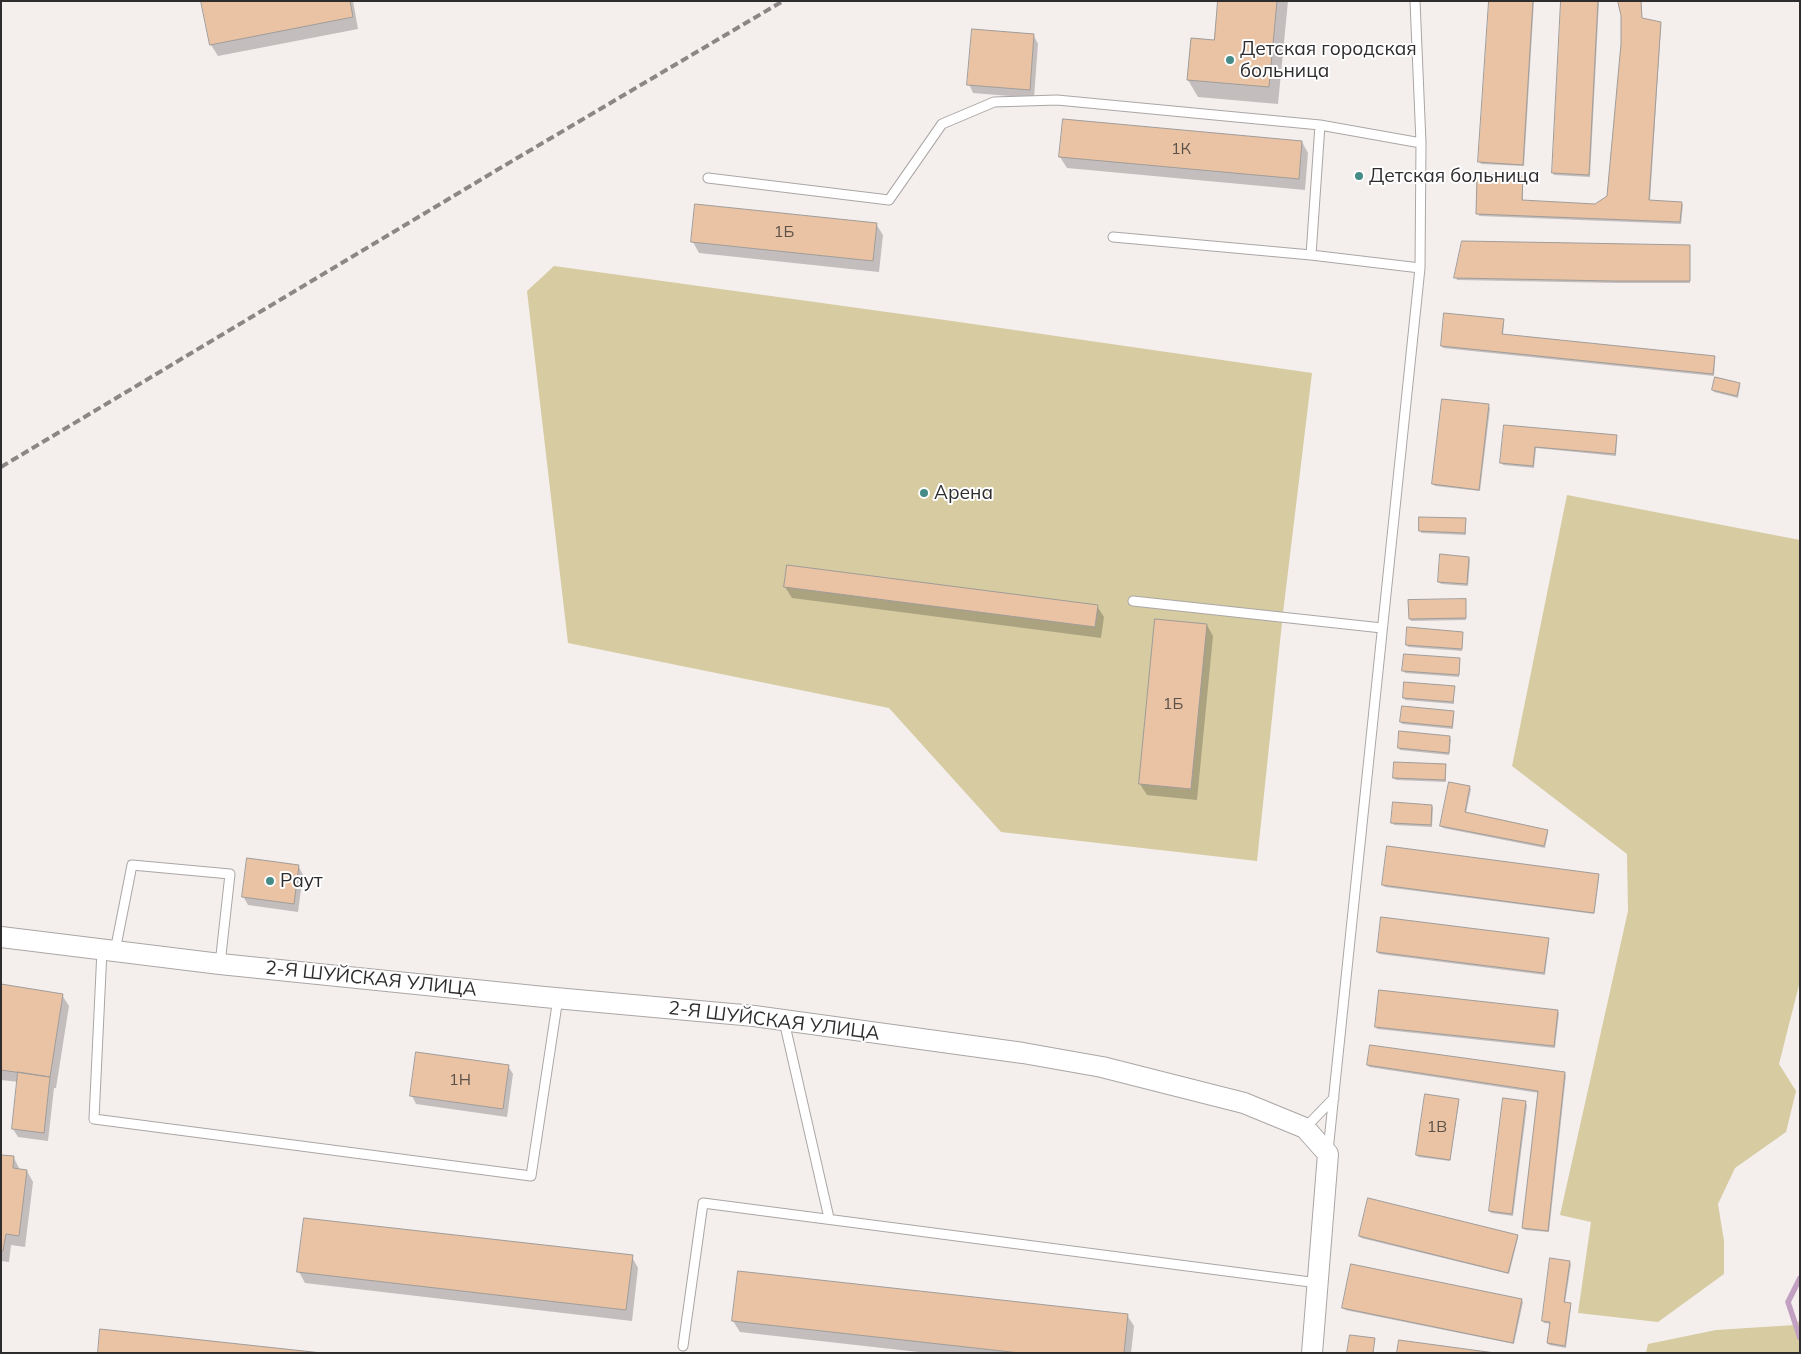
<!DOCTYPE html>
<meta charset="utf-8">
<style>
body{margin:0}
#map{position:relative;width:1801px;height:1354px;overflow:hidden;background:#f4eeed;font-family:Mulish,sans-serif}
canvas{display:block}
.frame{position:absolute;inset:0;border:2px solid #2e2c2c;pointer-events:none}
</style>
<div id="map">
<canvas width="1801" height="1354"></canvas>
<div class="frame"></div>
</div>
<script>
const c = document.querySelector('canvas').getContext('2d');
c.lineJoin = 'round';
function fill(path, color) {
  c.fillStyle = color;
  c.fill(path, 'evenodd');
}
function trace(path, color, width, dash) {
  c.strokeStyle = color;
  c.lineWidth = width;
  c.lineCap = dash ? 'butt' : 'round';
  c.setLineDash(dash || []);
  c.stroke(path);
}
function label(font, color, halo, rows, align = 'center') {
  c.font = font + ' Mulish,sans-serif';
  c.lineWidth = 4;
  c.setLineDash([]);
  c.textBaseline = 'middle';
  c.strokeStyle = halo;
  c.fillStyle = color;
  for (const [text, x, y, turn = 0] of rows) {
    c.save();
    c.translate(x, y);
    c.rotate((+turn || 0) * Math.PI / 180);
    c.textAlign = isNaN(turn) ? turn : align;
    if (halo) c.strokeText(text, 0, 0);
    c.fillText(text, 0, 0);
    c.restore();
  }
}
fill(new Path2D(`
 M 554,266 L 952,321 L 1312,373 L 1283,613 L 1257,861 L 1001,832 L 889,708 L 568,643 L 527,291 Z
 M 1567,495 L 1800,540 L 1800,981 L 1779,1064 L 1796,1091 L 1786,1132 L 1735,1168 L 1718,1204 L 1724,1241 L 1724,1274 L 1658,1322 L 1578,1313 L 1591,1222 L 1560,1215 L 1628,911 L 1627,854 L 1512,766 Z
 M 1800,1320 L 1800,1353 L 1646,1353 L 1648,1344 L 1716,1330 L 1795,1325 Z`), '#d6cba1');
fill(new Path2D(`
 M 203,1 L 353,1 L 358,29 L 218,56 L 211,45 Z
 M 1219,1 L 1288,1 L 1278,104 L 1198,97 L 1188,80 L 1215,42 Z
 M 1490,1 L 1534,1 L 1524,166 L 1481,164 L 1480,162 Z
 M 1562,1 L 1599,1 L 1590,177 L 1554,175 L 1553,173 Z
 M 1620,1 L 1641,1 L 1642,19 L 1660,23 L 1661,25 L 1650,201 L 1681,203 L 1683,205 L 1681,224 L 1479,216 L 1479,175 L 1523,177 L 1523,201 L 1596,205 L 1608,197 L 1622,44 L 1623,16 Z
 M 1034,36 L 1038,44 L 1034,98 L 973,93 L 969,84 Z
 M 1302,142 L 1308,153 L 1305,190 L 1067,168 L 1060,157 Z
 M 876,224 L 883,235 L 879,272 L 699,253 L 693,242 Z
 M 1690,246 L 1690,283 L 1616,283 L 1457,280 L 1456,278 Z
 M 1503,320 L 1504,323 L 1503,336 L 1714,358 L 1715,360 L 1714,376 L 1443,348 L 1442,346 Z
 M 1739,384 L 1740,386 L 1738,398 L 1714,392 L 1713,390 Z
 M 1488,405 L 1490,408 L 1480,491 L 1435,486 L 1433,484 Z
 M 1505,426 L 1616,436 L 1617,438 L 1616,456 L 1536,448 L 1534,468 L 1503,465 L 1502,463 Z
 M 1420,518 L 1465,519 L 1466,535 L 1421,533 Z
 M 1469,558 L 1470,560 L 1468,586 L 1441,584 L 1439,582 Z
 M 785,587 L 1097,606 L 1104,617 L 1101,638 L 792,598 Z
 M 1465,600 L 1466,620 L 1411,621 L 1410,619 Z
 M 1207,625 L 1213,636 L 1197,800 L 1147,795 L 1140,784 Z
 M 1462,633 L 1463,635 L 1462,651 L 1408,647 L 1407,645 Z
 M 1459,660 L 1459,677 L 1405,673 L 1404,671 Z
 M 1454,687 L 1454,704 L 1405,700 L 1404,698 Z
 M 1453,712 L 1454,714 L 1453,729 L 1402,724 L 1401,722 Z
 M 1400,733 L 1449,737 L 1451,739 L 1449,755 L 1400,750 L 1399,748 Z
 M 1446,766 L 1446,782 L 1396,780 L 1394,778 Z
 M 1469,787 L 1471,789 L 1466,813 L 1547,831 L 1548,833 L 1545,848 L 1443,828 L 1441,825 Z
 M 1432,806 L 1433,808 L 1432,827 L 1394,825 L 1392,822 Z
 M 299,867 L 303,875 L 298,912 L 248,905 L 243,896 Z
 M 1598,875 L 1599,877 L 1594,914 L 1385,887 L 1383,885 Z
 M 1548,939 L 1549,941 L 1545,975 L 1379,954 L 1378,952 Z
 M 1,985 L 62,995 L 69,1006 L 56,1088 L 54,1088 L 48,1141 L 18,1137 L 13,1129 L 19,1082 L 1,1080 Z
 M 1557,1011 L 1559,1013 L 1555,1048 L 1377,1029 L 1376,1026 Z
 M 1368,1065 L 1564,1073 L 1566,1075 L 1549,1232 L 1525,1230 L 1523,1228 L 1539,1093 L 1369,1067 Z
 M 508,1066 L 513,1074 L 507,1117 L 416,1104 L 412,1096 Z
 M 1458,1100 L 1459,1102 L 1450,1161 L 1418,1157 L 1417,1154 Z
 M 1525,1103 L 1527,1105 L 1513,1216 L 1491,1213 L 1490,1211 Z
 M 1,1156 L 14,1158 L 20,1170 L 27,1171 L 33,1182 L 25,1247 L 11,1245 L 9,1262 L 1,1261 Z
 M 1360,1236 L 1517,1236 L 1518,1238 L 1509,1274 L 1361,1238 Z
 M 632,1257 L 638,1268 L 632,1321 L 305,1283 L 299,1272 Z
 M 1569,1262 L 1571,1264 L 1565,1303 L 1570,1304 L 1571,1306 L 1566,1348 L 1549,1345 L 1548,1343 L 1551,1324 L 1544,1323 L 1543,1321 Z
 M 1521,1300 L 1523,1302 L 1514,1344 L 1345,1310 L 1344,1308 Z
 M 1127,1315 L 1134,1326 L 1131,1353 L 927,1353 L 740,1332 L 733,1321 Z`), '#0003');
trace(new Path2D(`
 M 1800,1278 L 1788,1302 L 1800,1338`), '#c2a0c1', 5.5);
const building = new Path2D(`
 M 201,1 L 350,1 L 353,17 L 210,45 Z
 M 1218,1 L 1277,1 L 1269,87 L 1187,80 L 1191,38 L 1214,40 Z
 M 1489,1 L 1533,1 L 1523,165 L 1478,162 Z
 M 1561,1 L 1598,1 L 1589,175 L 1552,173 Z
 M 1618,1 L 1641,1 L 1642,18 L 1661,22 L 1649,200 L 1682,202 L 1680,222 L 1476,214 L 1477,174 L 1523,176 L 1522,200 L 1595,204 L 1607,196 L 1621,44 L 1621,16 Z
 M 972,29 L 1034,34 L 1030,90 L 967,85 Z
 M 1063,119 L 1302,141 L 1299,179 L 1059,157 Z
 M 695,204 L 877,223 L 873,261 L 691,242 Z
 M 1462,241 L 1690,245 L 1690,281 L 1614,281 L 1454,278 Z
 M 1444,313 L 1504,319 L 1502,334 L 1715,356 L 1713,374 L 1441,346 Z
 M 1715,377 L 1740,383 L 1737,396 L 1712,390 Z
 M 1442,399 L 1489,404 L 1479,490 L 1432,484 Z
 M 1504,425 L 1617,435 L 1615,454 L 1535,447 L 1533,466 L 1500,463 Z
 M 1419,517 L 1466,518 L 1465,533 L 1419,531 Z
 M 1440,554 L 1469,557 L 1467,584 L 1438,582 Z
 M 787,565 L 1098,605 L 1095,627 L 784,587 Z
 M 1466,599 L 1466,618 L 1409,619 L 1408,600 Z
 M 1155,619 L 1207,624 L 1191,789 L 1139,784 Z
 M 1407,627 L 1463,632 L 1462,649 L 1406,645 Z
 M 1404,654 L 1460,658 L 1459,675 L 1402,671 Z
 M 1404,682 L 1455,686 L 1453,702 L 1403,698 Z
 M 1402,706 L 1454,711 L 1452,727 L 1400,722 Z
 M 1399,731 L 1450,736 L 1449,753 L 1398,748 Z
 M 1394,762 L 1446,764 L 1445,780 L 1393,778 Z
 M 1449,782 L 1470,786 L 1465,812 L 1548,830 L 1544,846 L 1440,826 Z
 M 1393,802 L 1432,805 L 1431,825 L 1391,823 Z
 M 1387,846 L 1599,874 L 1594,913 L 1382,885 Z
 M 247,858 L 299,865 L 294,904 L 242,897 Z
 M 1381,917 L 1549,938 L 1544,973 L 1377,952 Z
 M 1,984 L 63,994 L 50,1077 L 1,1070 Z
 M 1379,990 L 1558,1010 L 1554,1046 L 1375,1027 Z
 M 1370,1045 L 1565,1072 L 1548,1231 L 1522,1228 L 1538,1091 L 1367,1065 Z
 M 416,1052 L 509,1065 L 503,1109 L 410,1096 Z
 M 18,1072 L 50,1077 L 44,1133 L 12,1129 Z
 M 1425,1094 L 1459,1099 L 1450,1160 L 1416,1155 Z
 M 1503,1098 L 1526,1101 L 1512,1214 L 1489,1211 Z
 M 1,1155 L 14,1156 L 13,1168 L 27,1170 L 19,1236 L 6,1234 L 3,1251 L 1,1251 Z
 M 1368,1198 L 1518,1235 L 1508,1273 L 1359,1236 Z
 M 304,1218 L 633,1255 L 626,1310 L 297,1272 Z
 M 1550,1258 L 1570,1261 L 1564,1302 L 1571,1303 L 1565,1346 L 1547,1343 L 1550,1322 L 1542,1321 Z
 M 1351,1264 L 1522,1299 L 1513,1343 L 1342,1308 Z
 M 738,1271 L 1128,1314 L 1124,1353 L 1020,1353 L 732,1321 Z
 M 100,1329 L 322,1353 L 98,1353 Z
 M 1350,1335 L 1375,1338 L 1373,1353 L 1347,1353 Z
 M 1399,1340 L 1495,1353 L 1397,1353 Z`);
fill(building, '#e9c3a3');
trace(building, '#a09c99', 1);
const service = new Path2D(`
 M 708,178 L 889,200 L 942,124 L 994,102 L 1057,100 L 1320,125 L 1421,143
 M 1113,237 L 1311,255 L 1420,268
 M 1311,255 L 1320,125
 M 1133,601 L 1382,628
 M 102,950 L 94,1119 L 531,1176 L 558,998
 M 115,951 L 132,865 L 230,874 L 220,964
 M 784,1021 L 829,1218
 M 1305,1128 L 1334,1098
 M 1328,1151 L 1420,268 L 1421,143 L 1415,1
 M 683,1346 L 703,1203 L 1318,1283`);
const tertiary = new Path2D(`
 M 1,937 L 220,964 L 544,997 L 754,1016 L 1023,1053 L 1102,1067 L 1244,1103 L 1305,1128 L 1328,1154 L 1312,1353`);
trace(service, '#aba6a5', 11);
trace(tertiary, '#aba6a5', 22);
trace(service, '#fff', 9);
trace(tertiary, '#fff', 20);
trace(new Path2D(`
 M 1,467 L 502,167 L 783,1`), '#8b8786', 4, [8, 4]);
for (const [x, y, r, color] of [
 [1230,60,5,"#458c88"],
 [1359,176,5,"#458c88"],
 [924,493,5,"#458c88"],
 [270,881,5,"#458c88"]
]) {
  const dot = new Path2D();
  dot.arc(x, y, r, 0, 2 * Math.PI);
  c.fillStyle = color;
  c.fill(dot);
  trace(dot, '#fff', 2);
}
label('16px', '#5d524a', null, [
 ["1К",1181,149],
 ["1Б",784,232],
 ["1Б",1173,704],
 ["1Н",460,1080],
 ["1В",1437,1127]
]);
label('19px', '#2e2c2c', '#fff', [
 ["Детская городская",1240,49],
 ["больница",1240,71],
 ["Детская больница",1369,176],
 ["Арена",934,493],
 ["Раут",280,881]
], 'left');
label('19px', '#2e2c2c', '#fff', [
 ["2-Я ШУЙСКАЯ УЛИЦА",371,979,6],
 ["2-Я ШУЙСКАЯ УЛИЦА",774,1021,7]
]);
</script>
